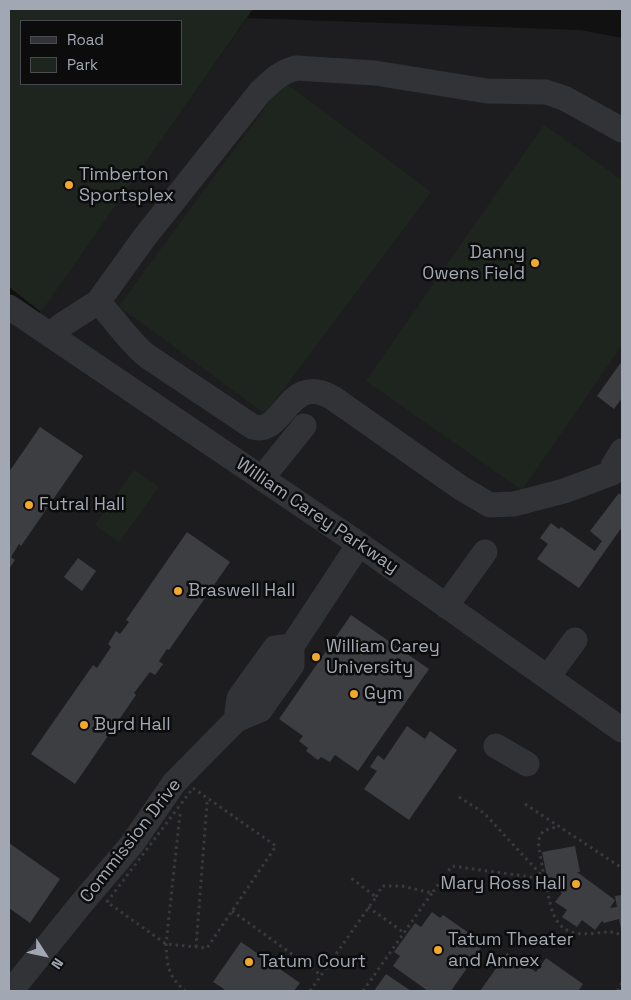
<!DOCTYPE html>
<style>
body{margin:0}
#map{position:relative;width:631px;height:1000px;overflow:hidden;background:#111112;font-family:"Space Grotesk",sans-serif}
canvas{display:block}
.frame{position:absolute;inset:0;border:10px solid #a2a8b3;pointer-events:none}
.legend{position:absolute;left:20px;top:20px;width:162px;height:65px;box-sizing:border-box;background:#0c0c0d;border:1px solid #484a4f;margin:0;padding:6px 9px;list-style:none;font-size:15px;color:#a2a8b3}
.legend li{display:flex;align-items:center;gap:10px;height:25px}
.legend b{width:25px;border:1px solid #484a4f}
.north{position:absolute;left:20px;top:930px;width:50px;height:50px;-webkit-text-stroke:4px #0c0c0d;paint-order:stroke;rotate:125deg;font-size:14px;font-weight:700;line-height:20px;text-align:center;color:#a2a8b3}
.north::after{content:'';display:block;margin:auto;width:18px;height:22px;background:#a2a8b3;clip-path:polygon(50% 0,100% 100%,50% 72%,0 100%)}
</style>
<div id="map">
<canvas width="631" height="1000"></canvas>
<div class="frame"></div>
<ul class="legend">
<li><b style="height:6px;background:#323337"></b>Road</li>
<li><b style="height:14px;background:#1d251e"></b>Park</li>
</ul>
<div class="north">N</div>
</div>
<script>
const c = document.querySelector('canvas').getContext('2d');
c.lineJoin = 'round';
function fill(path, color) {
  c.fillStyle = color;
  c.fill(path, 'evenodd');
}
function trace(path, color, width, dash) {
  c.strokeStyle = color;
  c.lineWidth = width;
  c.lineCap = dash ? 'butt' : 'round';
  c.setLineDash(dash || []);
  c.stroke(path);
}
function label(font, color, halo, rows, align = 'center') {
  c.font = font + ' "Space Grotesk",sans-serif';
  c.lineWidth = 5;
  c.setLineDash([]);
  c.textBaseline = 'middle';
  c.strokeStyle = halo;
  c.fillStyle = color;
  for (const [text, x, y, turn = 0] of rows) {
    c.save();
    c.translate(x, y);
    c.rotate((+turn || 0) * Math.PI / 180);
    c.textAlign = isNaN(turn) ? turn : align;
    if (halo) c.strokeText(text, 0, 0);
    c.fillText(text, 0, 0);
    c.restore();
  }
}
fill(new Path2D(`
 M 247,18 L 580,30 L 622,38 L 622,991 L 9,991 L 9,306 L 33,322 Z`), '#1d1d1f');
fill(new Path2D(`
 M 9,9 L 253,9 L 41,312 L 9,287 ZM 21,21 L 181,21 L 181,84 L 21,84 Z
 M 284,82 L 431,192 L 265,414 L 119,306 Z
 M 544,125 L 622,180 L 622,345 L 522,490 L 366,381 Z
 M 134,470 L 159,487 L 119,542 L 95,525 Z`), '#1d251e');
fill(new Path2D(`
 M 622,361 L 622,398 L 614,409 L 597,396 Z
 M 40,427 L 83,456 L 21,546 L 19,544 L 11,557 L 15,560 L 9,569 L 9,472 Z
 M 619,493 L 622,496 L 622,527 L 579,588 L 537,559 L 548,544 L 540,538 L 551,523 L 559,529 L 561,527 L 595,551 L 602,541 L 590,531 Z
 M 187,532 L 230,562 L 169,650 L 167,649 L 159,661 L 163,664 L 155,675 L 150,672 L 134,693 L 136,695 L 75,784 L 31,754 L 93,665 L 97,668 L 111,647 L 108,644 L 116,631 L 120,634 L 129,622 L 126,620 Z
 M 78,558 L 96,571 L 82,591 L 64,577 Z
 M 351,615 L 429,669 L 358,771 L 335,755 L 330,762 L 321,757 L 318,760 L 306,751 L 308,748 L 299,741 L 303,736 L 279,719 Z
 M 407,726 L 425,739 L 430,731 L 457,750 L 409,820 L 364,789 L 377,771 L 370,767 L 378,755 L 384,760 Z
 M 9,843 L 60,879 L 30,923 L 9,908 Z
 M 575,846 L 580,872 L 577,872 L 615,900 L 610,908 L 617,907 L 615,896 L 622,895 L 622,929 L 621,929 L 619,919 L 604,923 L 602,921 L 595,930 L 582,920 L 577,927 L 562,917 L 567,910 L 555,902 L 562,893 L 559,890 L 557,879 L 547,877 L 542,852 Z
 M 432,912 L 440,918 L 443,915 L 479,940 L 476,944 L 481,948 L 451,991 L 428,991 L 393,966 L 400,956 L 394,952 L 415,923 L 421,927 Z
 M 241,942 L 300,983 L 294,991 L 223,991 L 224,989 L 213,982 Z
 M 507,953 L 536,972 L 546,958 L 583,984 L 578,991 L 480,991 Z
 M 386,974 L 411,991 L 374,991 Z`), '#3d3e42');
trace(new Path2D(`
 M 193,788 L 276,846 L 207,948 L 166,944 L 107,902 Z
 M 459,797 L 484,813 L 545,879
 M 525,804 L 622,868
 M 180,814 L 166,944 C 167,966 168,976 185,991
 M 544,878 L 538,841 L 543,831 L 559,826
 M 376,897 L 382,886 L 402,886 L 432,893 L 452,866 L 545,879 C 552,913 553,939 597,933 C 607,932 613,930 622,936
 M 368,907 L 403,932
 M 232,911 L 321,975
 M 196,947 L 207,803 L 209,798
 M 310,991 L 376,897 L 351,878
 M 363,991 L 432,893
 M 618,991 L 622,983`), '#383a3e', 3, [2.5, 4]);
trace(new Path2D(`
 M 98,302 C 115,319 128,341 147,356 L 253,427 C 285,436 287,371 333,398 L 461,488 L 490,505 L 514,504 L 564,491 L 612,473 L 613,466 L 622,451
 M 9,307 L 359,544 L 622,730
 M 51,334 L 62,325 L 98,302 L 144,238 L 260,92 C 272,81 280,72 296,68 L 375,73 L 487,91 L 546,92 L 564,98 L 622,130
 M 262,478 L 304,426
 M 446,606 L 485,552
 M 548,677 L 575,640
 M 236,720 L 239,698 L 275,648 L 292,646
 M 496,746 L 527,764
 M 11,991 L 81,904 L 132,844 L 174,783 L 236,720 L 260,710 L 292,665 L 292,646 L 359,544`), '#323337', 25);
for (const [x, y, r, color] of [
 [69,185,5,"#f2a92a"],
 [535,263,5,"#f2a92a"],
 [29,505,5,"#f2a92a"],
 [178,591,5,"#f2a92a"],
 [316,657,5,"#f2a92a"],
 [354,694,5,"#f2a92a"],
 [84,725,5,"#f2a92a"],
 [576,884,5,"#f2a92a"],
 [438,950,5,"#f2a92a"],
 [249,962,5,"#f2a92a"]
]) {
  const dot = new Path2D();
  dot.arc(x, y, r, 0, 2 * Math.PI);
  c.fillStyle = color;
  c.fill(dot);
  trace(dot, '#0c0c0d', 2);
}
label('18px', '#a2a8b3', '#0c0c0d', [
 ["Timberton",79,175],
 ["Sportsplex",79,196],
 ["Danny",525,253,"right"],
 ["Owens Field",525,274,"right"],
 ["Futral Hall",39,505],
 ["Braswell Hall",188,591],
 ["William Carey",326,647],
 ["University",326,668],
 ["Gym",364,694],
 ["Byrd Hall",94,725],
 ["Mary Ross Hall",566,884,"right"],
 ["Tatum Theater",448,940],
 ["and Annex",448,961],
 ["Tatum Court",259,962]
], 'left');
label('18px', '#a2a8b3', '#0c0c0d', [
 ["William Carey Parkway",317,516,34],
 ["Commission Drive",131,841,-52]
]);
</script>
